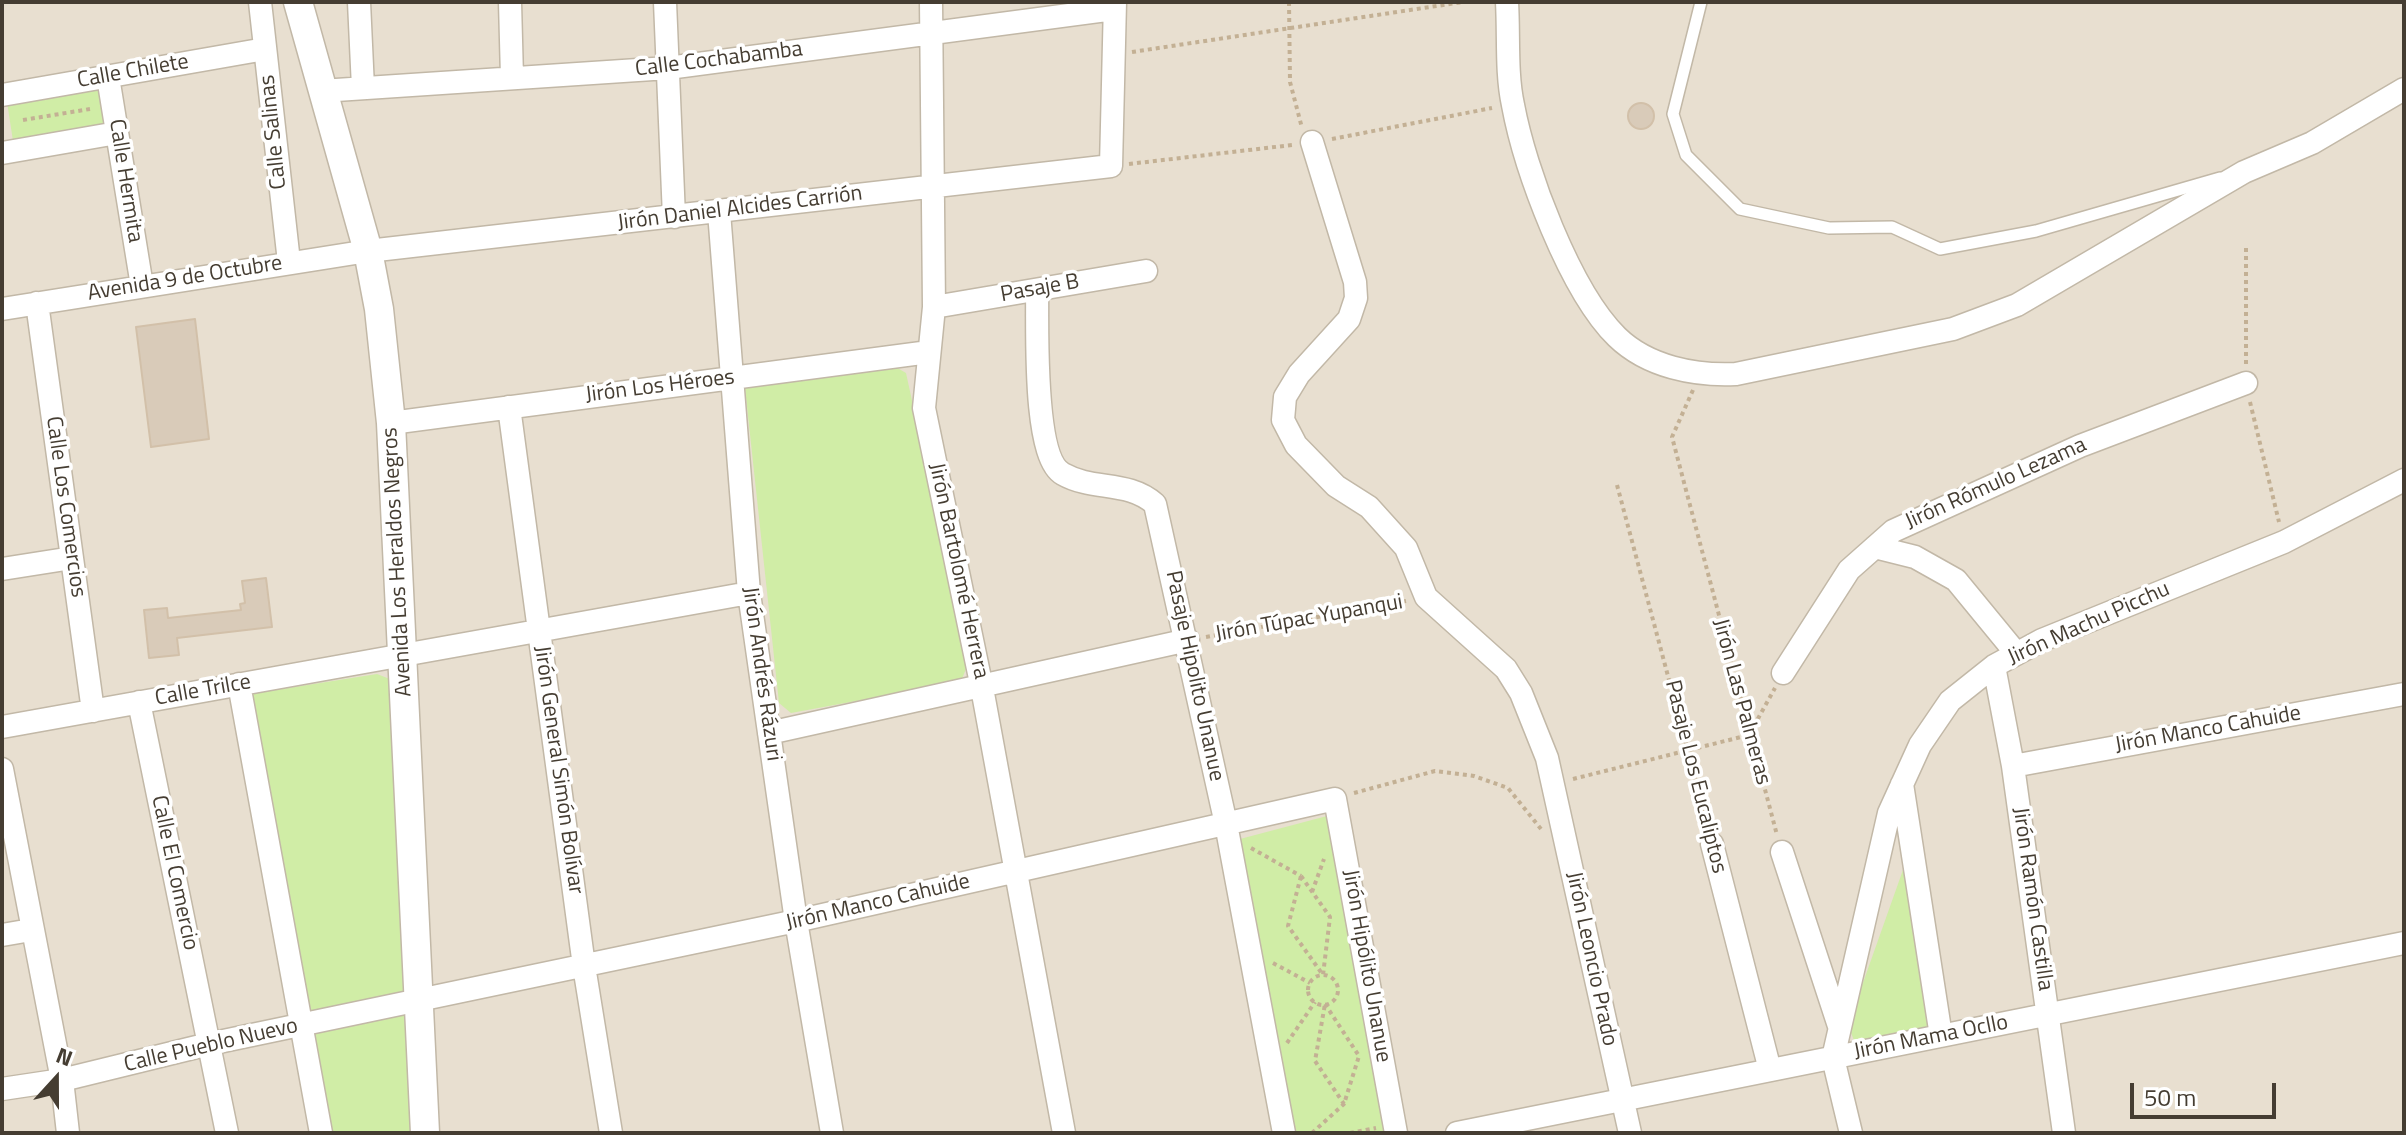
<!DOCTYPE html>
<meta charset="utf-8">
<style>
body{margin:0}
#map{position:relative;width:2406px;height:1135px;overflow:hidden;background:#f3ede2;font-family:"Titillium Web",sans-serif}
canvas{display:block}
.frame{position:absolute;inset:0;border:4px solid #453d32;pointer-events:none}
.north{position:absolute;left:16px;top:1039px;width:80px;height:80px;-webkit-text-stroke:6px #fff;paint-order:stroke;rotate:21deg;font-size:22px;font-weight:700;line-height:32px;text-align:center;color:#453d32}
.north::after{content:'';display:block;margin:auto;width:28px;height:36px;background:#453d32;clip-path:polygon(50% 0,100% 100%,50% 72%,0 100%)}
.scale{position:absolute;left:2130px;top:1083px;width:146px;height:36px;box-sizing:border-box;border:4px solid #453d32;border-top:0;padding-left:10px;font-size:24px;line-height:28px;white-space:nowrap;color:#453d32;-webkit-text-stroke:6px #fff;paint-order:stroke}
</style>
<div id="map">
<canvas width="2406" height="1135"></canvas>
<div class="frame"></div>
<div class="north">N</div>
<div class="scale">50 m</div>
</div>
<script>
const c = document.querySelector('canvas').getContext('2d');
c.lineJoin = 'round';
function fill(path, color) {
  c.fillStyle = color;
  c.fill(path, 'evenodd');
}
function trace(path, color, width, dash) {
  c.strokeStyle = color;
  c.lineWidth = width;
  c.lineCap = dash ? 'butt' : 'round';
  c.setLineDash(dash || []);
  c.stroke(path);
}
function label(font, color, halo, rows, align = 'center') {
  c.font = font + ' "Titillium Web",sans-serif';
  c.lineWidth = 7;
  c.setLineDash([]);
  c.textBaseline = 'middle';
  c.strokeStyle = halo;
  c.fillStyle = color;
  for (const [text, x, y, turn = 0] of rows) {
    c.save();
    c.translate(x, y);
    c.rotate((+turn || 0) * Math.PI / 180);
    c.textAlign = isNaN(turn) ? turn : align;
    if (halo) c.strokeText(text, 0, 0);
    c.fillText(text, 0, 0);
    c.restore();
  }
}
fill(new Path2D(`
 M 2,2 L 2404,2 L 2404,1133 L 2,1133 Z`), '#e8dfd0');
fill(new Path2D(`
 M 98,87 L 104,126 L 13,141 L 7,102 Z
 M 894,366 L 906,373 L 969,661 L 962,679 L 954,683 L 791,713 L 779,703 L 745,388 L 748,383 Z
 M 377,674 L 395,681 L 413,997 L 304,1021 L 244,695 Z
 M 1327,816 L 1389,1133 L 1295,1133 L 1240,839 Z
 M 1904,867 L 1931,1027 L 1855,1043 L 1848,1025 Z
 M 414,1009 L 421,1133 L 325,1133 L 306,1031 Z`), '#d0eda6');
const building = new Path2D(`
 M1628 116a13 13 0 1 1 26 0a13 13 0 1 1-26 0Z
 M 195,319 L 209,439 L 151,447 L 136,327 Z
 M 266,578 L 272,627 L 177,638 L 179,655 L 149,658 L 144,610 L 167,608 L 168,618 L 241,610 L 240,604 L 245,603 L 242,581 Z`);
fill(building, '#d9cbb9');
trace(building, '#d2c0a9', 2);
const service = new Path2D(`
 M 1701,2 L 1673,114 L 1686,155 L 1740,209 L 1829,228 L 1892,227 L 1940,249 L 2036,231 L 2220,178`);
const minor = new Path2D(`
 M 260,2 L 289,262
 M 359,2 L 363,88
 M 510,2 L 512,78
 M 665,2 L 674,217
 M 931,2 L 934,307 L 924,408 L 982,688 L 1064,1133
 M 1507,2 C 1509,36 1506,73 1513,105 C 1525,170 1570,291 1617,337 C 1648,367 1695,376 1736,374 L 1953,329 L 2017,305 L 2244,172 L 2312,143 L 2404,89
 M 108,77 L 142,286
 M 321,91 L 668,68 L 1114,9
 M 2,95 L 265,49
 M 1312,142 L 1355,282 L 1356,298 L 1349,319 L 1299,374 L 1285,397 L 1283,420 L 1296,445 L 1336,486 L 1369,507 L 1406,548 L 1426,597 L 1506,669 L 1521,693 L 1547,758 L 1630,1133
 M 2,153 L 117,133
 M 719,212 L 749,593 L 796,921 L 832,1133
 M 1037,290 C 1038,325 1032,457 1063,474 C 1093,491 1128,480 1155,504 L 1226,824 L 1284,1133
 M 37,303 L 93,711
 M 934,307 L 1146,271
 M 2,309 L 368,251 L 1111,166 L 1115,2
 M 509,407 L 584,966 L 611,1133
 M 391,423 L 929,352
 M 1875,547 L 1915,557 L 1956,580 L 2016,653
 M 2,569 L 72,558
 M 1994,666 L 2013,766 L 2064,1133
 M 1783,673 L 1849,570 L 1893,531 L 2080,446 L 2246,383
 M 239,684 L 321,1133
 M 139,702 L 227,1133
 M 2,727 L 749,593
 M 769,733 L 1188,640
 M 2013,766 L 2404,694
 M 2,769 L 62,1080 L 68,1133
 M 1902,784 L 1941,1036
 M 1712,844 L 1770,1070
 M 1782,852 L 1839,1026
 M 2,935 L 31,930
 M 2,1089 L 62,1080 L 209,1044 L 796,921 L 1335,799 L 1396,1133
 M 1457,1133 L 2404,943
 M 1851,1133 L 1833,1058 L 1889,813 L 1920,745 L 1950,701 L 1994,666 L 2042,640 L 2284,542 L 2404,480`);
const tertiary = new Path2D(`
 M 298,2 L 368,251 L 379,309 L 391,423 L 425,1133`);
trace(service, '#c2b8a7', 14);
trace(minor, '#c2b8a7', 25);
trace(tertiary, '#c2b8a7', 31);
trace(new Path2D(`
 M 1289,2 L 1290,82 L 1302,128
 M 1132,52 L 1463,2
 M 23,120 L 90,109
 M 1332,139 L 1492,108
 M 1129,164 L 1292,145
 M 2246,248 L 2246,366
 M 1693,390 L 1672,437 L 1777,835
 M 2250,402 L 2279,522
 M 1617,485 L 1708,826
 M 1206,637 L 1406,601
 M 1750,733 L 1775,688
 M 1573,779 L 1749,735
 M 1354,793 L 1435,771 L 1474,776 L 1508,788 L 1541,829
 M 1251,848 L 1301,876
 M 1301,876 L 1330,917 L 1323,975 L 1288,926 Z
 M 1312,892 L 1324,859
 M 1273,963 L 1310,983
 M1308 990a15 15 0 1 1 30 0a15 15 0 1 1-30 0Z
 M 1325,1004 L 1359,1056 L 1344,1104 L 1315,1061 Z
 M 1287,1043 L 1315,1002
 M 1312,1133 L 1344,1104
 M 1350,1133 L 1376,1128`), '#c3b094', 4, [4, 4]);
trace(service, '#fff', 11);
trace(minor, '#fff', 22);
trace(tertiary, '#fff', 28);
label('22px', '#453d32', '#fff', [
 ["Calle Cochabamba",719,60,-7],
 ["Calle Chilete",133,72,-10],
 ["Calle Salinas",274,132,-96],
 ["Calle Hermita",125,181,81],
 ["Jirón Daniel Alcides Carrión",740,209,-7],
 ["Avenida 9 de Octubre",185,279,-9],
 ["Pasaje B",1040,289,-10],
 ["Jirón Los Héroes",660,387,-7],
 ["Jirón Rómulo Lezama",1996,484,-24],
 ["Calle Los Comercios",65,507,82],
 ["Avenida Los Heraldos Negros",398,562,-93],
 ["Jirón Bartolomé Herrera",958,571,78],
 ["Jirón Túpac Yupanqui",1309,619,-10],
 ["Jirón Machu Picchu",2089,624,-24],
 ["Jirón Andrés Rázuri",761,674,82],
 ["Pasaje Hipolito Unanue",1194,676,78],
 ["Calle Trilce",203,691,-10],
 ["Jirón Las Palmeras",1741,702,75],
 ["Jirón Manco Cahuide",2208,730,-10],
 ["Jirón General Simón Bolívar",558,770,82],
 ["Pasaje Los Eucaliptos",1695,777,76],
 ["Calle El Comercio",174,873,78],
 ["Jirón Ramón Castilla",2032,899,82],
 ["Jirón Manco Cahuide",878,903,-13],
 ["Jirón Leoncio Prado",1591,959,78],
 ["Jirón Hipólito Unanue",1366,966,80],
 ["Jirón Mama Ocllo",1931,1038,-11],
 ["Calle Pueblo Nuevo",211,1046,-13]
]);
</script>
